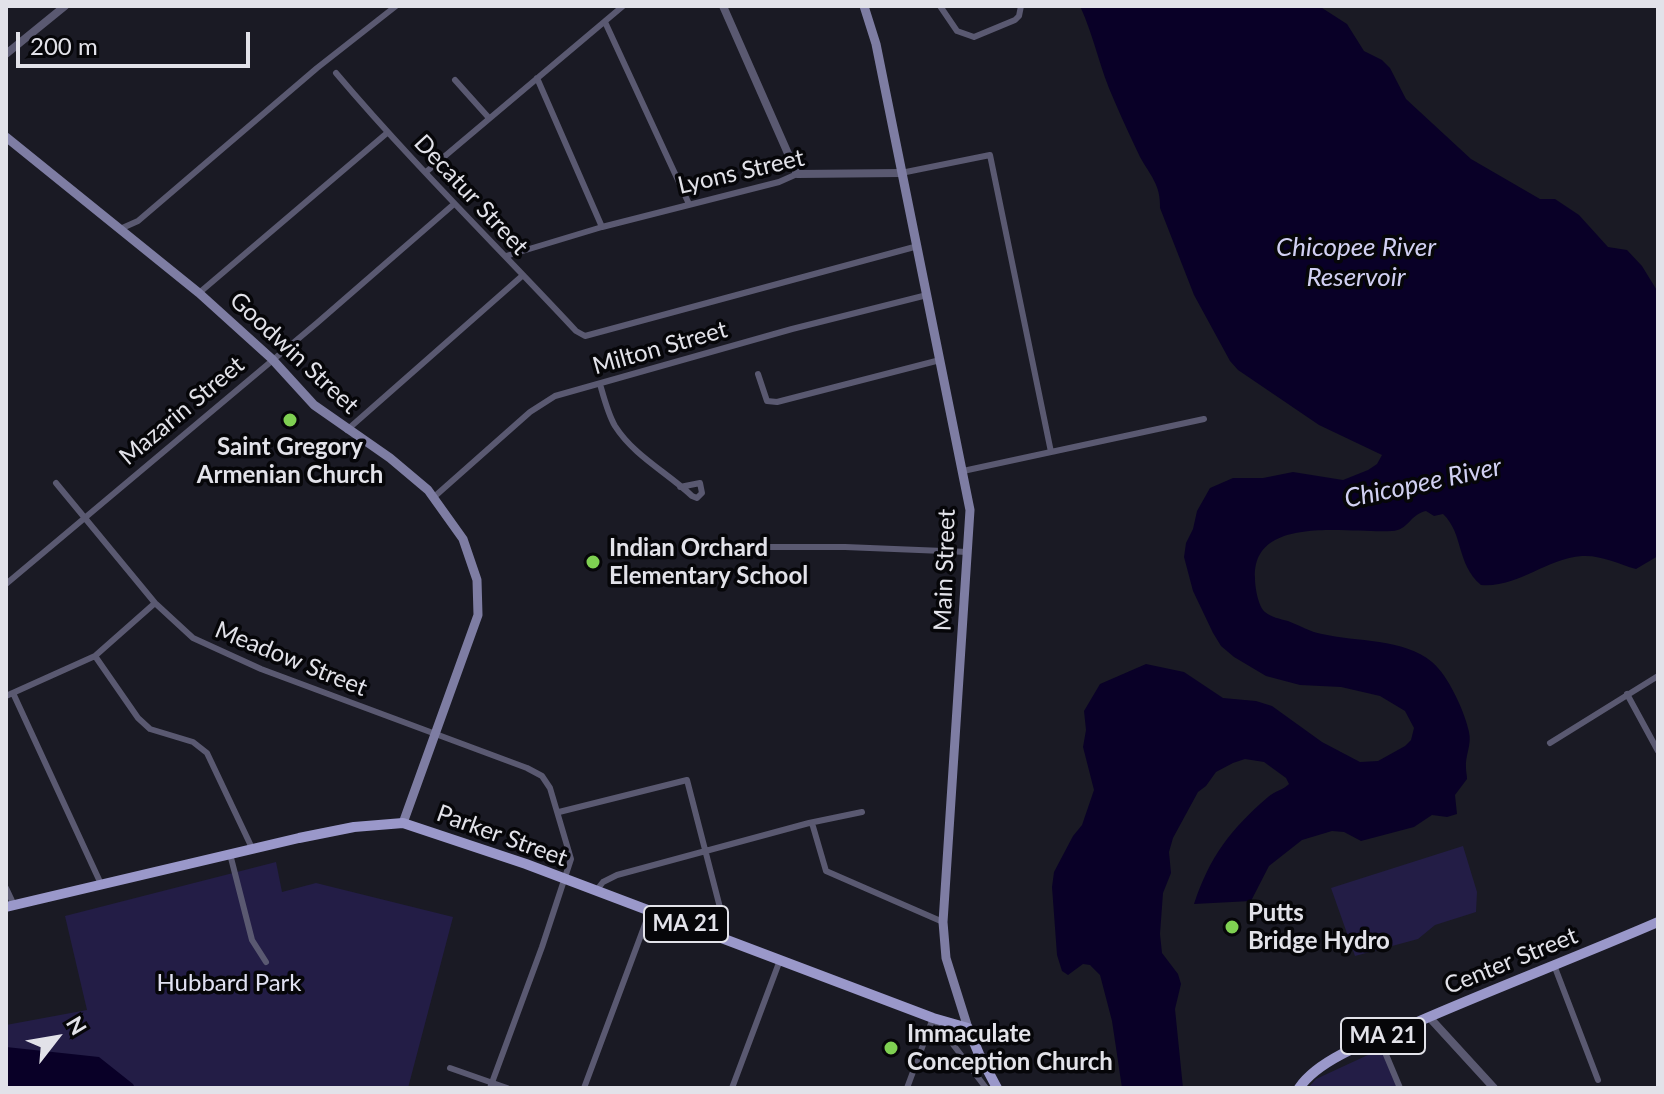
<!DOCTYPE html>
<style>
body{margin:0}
#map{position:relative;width:1664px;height:1094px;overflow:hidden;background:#1a1a24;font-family:Lato,sans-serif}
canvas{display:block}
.frame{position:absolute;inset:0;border:8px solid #e2e2e9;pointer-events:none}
.north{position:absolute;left:16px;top:998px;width:80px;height:80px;-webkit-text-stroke:6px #060609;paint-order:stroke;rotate:59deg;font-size:22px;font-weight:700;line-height:32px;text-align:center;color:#e2e2e9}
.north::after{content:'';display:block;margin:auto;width:28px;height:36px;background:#e2e2e9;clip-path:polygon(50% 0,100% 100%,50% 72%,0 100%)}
.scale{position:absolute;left:16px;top:32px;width:234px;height:36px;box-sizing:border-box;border:4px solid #e2e2e9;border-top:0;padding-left:10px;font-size:24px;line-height:28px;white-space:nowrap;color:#e2e2e9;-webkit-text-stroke:6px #060609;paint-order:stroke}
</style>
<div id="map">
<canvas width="1664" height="1094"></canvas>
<div class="frame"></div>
<div class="north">N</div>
<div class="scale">200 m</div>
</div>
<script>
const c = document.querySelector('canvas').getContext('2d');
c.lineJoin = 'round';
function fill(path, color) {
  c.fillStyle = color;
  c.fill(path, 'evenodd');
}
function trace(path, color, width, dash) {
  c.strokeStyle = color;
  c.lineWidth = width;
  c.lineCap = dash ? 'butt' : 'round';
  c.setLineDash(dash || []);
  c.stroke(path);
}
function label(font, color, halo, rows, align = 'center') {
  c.font = font + ' Lato,sans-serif';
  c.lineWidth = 7;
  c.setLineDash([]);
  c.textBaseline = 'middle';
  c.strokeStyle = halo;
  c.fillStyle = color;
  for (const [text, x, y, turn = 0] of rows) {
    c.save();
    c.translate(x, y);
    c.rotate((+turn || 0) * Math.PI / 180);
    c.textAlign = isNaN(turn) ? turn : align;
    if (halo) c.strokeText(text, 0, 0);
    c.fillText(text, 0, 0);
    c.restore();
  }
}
fill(new Path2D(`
 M 1463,846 L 1477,892 L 1476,912 L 1435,925 L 1418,939 L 1355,956 L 1331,888 Z
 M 276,862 L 282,892 L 316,883 L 453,917 L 408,1088 L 111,1088 L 6,1066 L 6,1025 L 87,1010 L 65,916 Z
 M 1383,1048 L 1398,1088 L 1308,1088 L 1316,1079 Z`), '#231d46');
fill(new Path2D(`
 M 1080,6 L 1319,6 L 1347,24 L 1364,51 L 1382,60 L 1390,68 L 1406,99 L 1471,159 L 1540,199 L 1555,199 L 1579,215 L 1608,247 L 1627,250 L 1642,266 L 1658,292 L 1658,556 L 1636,569 C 1618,564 1602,555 1582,556 C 1545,559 1518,588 1481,585 C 1456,564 1464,534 1443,514 L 1434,516 L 1426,511 C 1409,515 1409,530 1392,531 C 1352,534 1252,513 1255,578 C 1255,587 1258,606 1265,612 C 1271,617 1280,619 1288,621 C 1299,625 1310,632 1322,634 C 1356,642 1404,638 1432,662 C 1448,675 1465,712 1469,732 C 1472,745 1465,755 1466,768 C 1466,772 1467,775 1467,779 L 1455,795 L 1457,814 L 1447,817 L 1432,815 L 1414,827 L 1361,841 L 1344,832 L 1332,831 L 1302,840 L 1269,866 L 1251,901 L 1194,904 C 1210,856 1230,830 1268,797 C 1275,791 1283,790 1289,784 L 1286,778 L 1264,762 L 1245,759 L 1233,763 L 1216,772 L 1206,786 L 1198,792 L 1173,838 L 1169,852 L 1171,873 L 1163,893 L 1160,934 L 1162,953 L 1178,974 L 1181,984 L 1175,1009 L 1183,1088 L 1122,1088 L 1112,1021 L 1100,975 L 1090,965 L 1083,964 L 1068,975 L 1062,971 L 1057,955 L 1052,887 L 1054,872 L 1073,836 L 1082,825 L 1094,790 L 1083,747 L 1086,730 L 1084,711 L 1100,684 L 1146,664 L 1184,672 L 1223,698 L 1256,701 L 1272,706 L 1322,742 L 1360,762 L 1378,761 L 1405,746 L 1411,740 L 1414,728 L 1405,711 L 1380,696 L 1341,687 L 1300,685 L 1266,676 L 1234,657 L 1221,646 L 1213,633 L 1193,591 L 1184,557 L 1186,543 L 1193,529 L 1197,511 L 1210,488 L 1233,478 L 1263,478 L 1293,472 L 1343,480 L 1368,470 L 1377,464 L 1382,455 L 1319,425 L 1238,370 L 1230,361 L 1194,295 L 1160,208 C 1161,185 1150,175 1140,157 C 1131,138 1122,119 1114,100 C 1100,70 1094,36 1080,6 Z
 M 6,1047 L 99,1057 L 133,1084 L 135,1088 L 6,1088 Z`), '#090027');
trace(new Path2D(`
 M 940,6 L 957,31 L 974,37 L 1015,20 L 1019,16 L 1021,6
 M 605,22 L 689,204
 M 336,73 C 412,163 496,245 576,331 L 585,336 L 918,246
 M 537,78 L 602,227
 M 455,80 L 489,118
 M 426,172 L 623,6
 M 901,173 L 990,155 L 1051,452
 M 120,229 L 138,221 L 317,68 L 396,6
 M 506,256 L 602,227 L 779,182 L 797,174
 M 199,293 L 387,133
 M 758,374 L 767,401 L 777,402 L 940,360
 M 600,384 C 604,398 608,414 615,426 C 634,456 668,473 692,496 L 697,498 L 702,493 L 700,483 L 680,487
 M 347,430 L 522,276
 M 963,471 L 1204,419
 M 56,483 L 155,603 L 193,638 L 261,669 L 527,768 L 542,776 L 550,788 L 571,859 L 542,947 L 490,1088
 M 434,497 L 530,412 L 555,396 L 792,329 L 927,295
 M 768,547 L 845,547 L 968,552
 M 6,584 L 317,323 L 454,204
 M 95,656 L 138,718 L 150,729 L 193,742 L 207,753 L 252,848
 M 13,693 L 101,884
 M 1627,694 L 1658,751
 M 6,696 L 95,656 L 155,603
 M 1550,743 L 1658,676
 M 559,812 L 687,780 L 724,923 L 726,939
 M 812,823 L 826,871 L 943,922
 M 230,854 L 252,940 L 266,962
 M 6,888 L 14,905
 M 596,891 L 603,882 L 617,875 L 809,823 L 862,812
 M 1554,965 L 1598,1080
 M 933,1018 L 986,1088
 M 1379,1038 L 1400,1088
 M 450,1068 L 507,1088
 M 584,1088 L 650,911
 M 732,1088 L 780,960
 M 907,1088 L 933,1018`), '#5a5971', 6);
trace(new Path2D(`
 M 723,6 L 797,174 L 901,173
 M 6,54 L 65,6
 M 1429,1017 L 1494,1088`), '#5a5971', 8);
trace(new Path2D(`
 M 864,6 L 876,44 L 970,510 L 943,922 L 946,958 L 968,1028
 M 6,137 L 199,293 L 272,359 L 314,405 L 390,458 L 428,490 L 463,539 L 477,580 L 478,615 L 403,823`), '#7e7da3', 9);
trace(new Path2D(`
 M 6,907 L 299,838 L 354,827 L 403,823 L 526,864 L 933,1018 L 968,1028 L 979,1054 L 997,1088
 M 1299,1088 C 1321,1056 1379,1038 1415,1023 C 1495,988 1577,957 1658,922`), '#9a98ca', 10);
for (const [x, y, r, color] of [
 [290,420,8,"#7fd052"],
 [593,562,8,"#7fd052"],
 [1232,927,8,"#7fd052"],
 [891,1048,8,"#7fd052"]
]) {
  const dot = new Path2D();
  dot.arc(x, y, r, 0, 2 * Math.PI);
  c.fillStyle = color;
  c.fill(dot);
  trace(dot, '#060609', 3);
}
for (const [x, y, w] of [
 [686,924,84],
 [1383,1036,84]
]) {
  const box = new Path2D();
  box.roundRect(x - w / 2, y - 18, w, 36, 6);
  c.fillStyle = '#060609';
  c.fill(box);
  trace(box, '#e2e2e9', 2);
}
label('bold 22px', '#e2e2e9', null, [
 ["MA 21",686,924],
 ["MA 21",1383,1036]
]);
label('24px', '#e2e2e9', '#060609', [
 ["Lyons Street",741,172,-13],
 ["Decatur Street",471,195,47],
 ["Milton Street",660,348,-16],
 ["Goodwin Street",294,353,43],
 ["Mazarin Street",182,411,-40],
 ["Main Street",945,570,-88],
 ["Meadow Street",291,659,22],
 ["Parker Street",502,836,20],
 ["Center Street",1511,961,-22]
]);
label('bold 24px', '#e2e2e9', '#060609', [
 ["Saint Gregory",290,447,"center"],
 ["Armenian Church",290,475,"center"],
 ["Indian Orchard",609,548],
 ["Elementary School",609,576],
 ["Putts",1248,913],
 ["Bridge Hydro",1248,941],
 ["Immaculate",907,1034],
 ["Conception Church",907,1062]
], 'left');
label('24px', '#e1e1f2', '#060609', [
 ["Hubbard Park",229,983]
]);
label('italic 26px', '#d1d0f2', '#060609', [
 ["Chicopee River",1356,248],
 ["Reservoir",1356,278],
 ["Chicopee River",1423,483,-12]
]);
</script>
